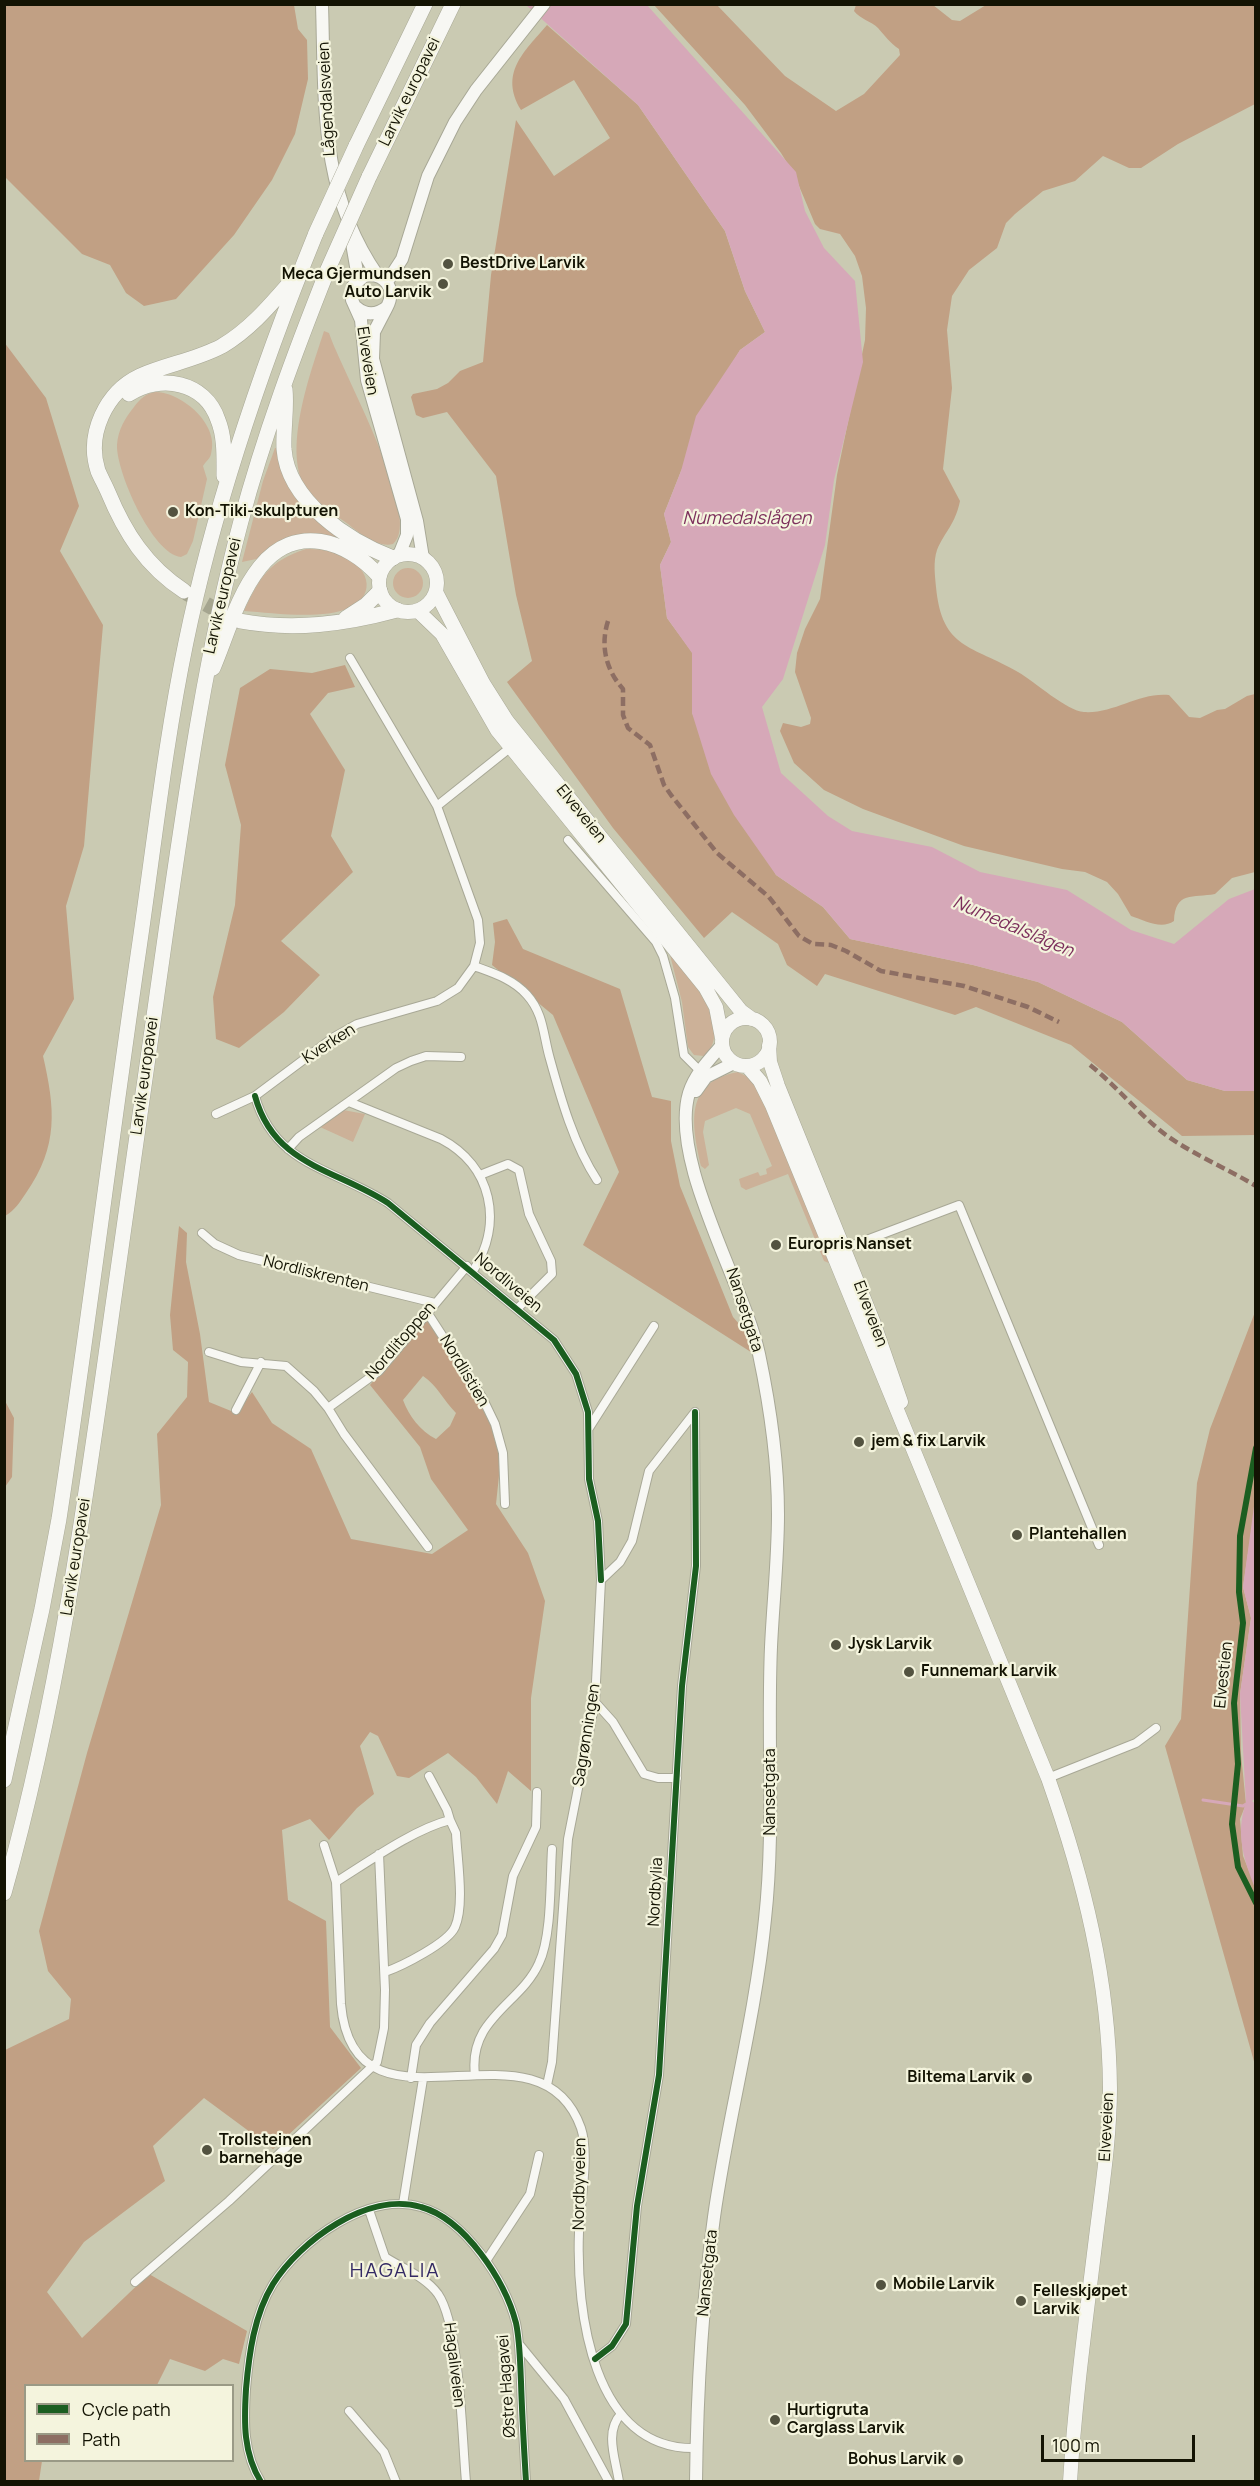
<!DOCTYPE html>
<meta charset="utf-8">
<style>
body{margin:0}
#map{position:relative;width:1260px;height:2486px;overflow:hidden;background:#cacab2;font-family:Manrope,sans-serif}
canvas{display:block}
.frame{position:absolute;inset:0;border:6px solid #131303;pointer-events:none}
.legend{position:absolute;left:24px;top:2384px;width:210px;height:78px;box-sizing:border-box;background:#f4f4dd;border:2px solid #9a9a86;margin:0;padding:8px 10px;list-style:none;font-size:18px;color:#131303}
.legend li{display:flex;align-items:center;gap:12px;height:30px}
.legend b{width:30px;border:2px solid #9a9a86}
.scale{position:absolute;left:1041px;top:2435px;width:154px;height:27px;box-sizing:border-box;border:3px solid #131303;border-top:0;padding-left:8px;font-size:18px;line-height:21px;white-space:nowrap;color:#131303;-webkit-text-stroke:4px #f4f4dd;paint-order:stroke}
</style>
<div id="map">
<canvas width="1260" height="2486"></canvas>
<div class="frame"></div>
<ul class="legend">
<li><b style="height:8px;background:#1b5e20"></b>Cycle path</li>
<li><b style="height:8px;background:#8d6e63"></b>Path</li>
</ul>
<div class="scale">100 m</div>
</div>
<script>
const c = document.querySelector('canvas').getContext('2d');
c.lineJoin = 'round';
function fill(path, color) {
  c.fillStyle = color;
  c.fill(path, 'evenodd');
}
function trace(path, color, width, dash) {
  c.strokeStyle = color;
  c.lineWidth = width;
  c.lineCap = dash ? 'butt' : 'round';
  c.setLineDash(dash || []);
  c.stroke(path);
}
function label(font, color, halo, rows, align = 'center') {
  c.font = font + ' Manrope,sans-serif';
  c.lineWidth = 4.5;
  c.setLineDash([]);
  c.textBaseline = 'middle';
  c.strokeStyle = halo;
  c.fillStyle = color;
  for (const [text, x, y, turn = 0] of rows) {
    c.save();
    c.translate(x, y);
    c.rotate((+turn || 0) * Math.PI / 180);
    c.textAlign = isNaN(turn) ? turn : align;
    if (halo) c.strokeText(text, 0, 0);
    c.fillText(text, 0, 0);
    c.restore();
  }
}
fill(new Path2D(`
 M 324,331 L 329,333 C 340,368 425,519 393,544 C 377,548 359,533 348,524 C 334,514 319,506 308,492 C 280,454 311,372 324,331 Z
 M 156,392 C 183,393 220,425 211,454 C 210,459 206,461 203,466 L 207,479 L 193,541 L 187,554 L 181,557 C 152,554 116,471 117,445 C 118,430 125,418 134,407 C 140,399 146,393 156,392 Z
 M 275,448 L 279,449 C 292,501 303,507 344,541 L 310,535 L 261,558 L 242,562 L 263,481 Z
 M 306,549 C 318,549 330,550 342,555 C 367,565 379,594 349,608 C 322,620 273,613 244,611 C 260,577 269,561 306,549 Z
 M393 583a15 15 0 1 1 30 0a15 15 0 1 1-30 0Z
 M 670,955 C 690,975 735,1030 704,1056 L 694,1055 L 688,1047 L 682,1002 Z
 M 738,1072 L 750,1078 L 766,1103 L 829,1263 L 824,1261 L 788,1174 L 746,1190 L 741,1187 L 739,1179 L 758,1172 L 760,1176 L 767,1174 L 766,1169 L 772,1166 L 750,1114 L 736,1108 L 705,1121 L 703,1132 L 709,1165 L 705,1169 L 701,1166 C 692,1125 683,1082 738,1072 Z
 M 343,1110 L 365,1114 L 353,1142 L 320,1127 Z`), '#ccb198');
fill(new Path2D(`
 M 4,5 L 294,5 L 298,29 L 307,40 L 308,79 L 295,134 L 272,180 L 234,235 L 176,299 L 144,306 L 126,293 L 110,265 L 82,254 L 5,177 Z
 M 654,5 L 717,5 L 785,76 L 836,111 L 864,94 L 900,55 L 899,49 C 890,43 885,36 878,28 C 871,21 860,19 854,11 L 856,5 L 933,5 L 952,20 L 960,21 L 986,5 L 1255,5 L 1255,104 L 1178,144 L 1141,168 L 1129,168 L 1103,156 L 1075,181 L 1043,191 L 1015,214 L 1006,223 L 997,248 L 969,270 L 952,296 L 947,330 L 952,388 L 943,469 L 960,501 C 955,525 945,531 937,550 C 933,562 935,575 936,587 C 942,650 972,645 1018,672 C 1035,682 1067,711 1084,712 C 1114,714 1139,692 1169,695 L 1189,717 L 1200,718 L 1217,710 L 1225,709 L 1247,696 L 1255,694 L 1255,872 L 1232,878 L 1215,894 C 1193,898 1175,891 1174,921 C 1161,930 1144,920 1131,916 L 1118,894 L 1107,882 L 1085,872 L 1062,869 L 964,846 L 863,809 L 824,790 L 794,763 L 780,731 L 783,723 L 801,727 L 810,724 L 811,718 L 795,672 L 797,653 L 805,629 L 820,599 L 837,475 L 865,340 L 866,308 L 862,276 L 855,256 L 840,234 L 820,229 L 815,224 L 794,174 L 781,153 L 745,105 Z
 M 547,25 L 638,105 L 725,231 L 745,291 L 765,332 L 740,350 L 726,374 L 681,471 L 664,514 L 671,542 L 660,565 L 667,618 L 692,652 L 692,713 L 776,875 L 823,907 L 850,939 L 973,965 L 1038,982 L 1122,1022 L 1187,1080 L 1225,1091 L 1255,1091 L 1255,1135 L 1182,1136 L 1071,1045 L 976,1007 L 955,1015 L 825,974 L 817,986 L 787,965 L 778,944 L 732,912 L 704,938 L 613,828 L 507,682 L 532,661 L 516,595 L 496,476 L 447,412 L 423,418 L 416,415 L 411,397 L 413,394 L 437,389 L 448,383 L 460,371 L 483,362 L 491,275 L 516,120 L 554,176 L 610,138 L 574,80 L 521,110 C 499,73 524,52 547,25 Z
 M 4,342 L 46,398 L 79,506 L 60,551 L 103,625 L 84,846 L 66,906 L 74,999 L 43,1056 C 55,1108 59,1146 26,1193 C 20,1202 15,1210 5,1216 Z
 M 345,665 L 355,687 L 328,693 L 310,714 L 345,770 L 331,836 L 353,872 L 281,941 L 320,975 L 284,1012 L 239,1048 L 216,1039 L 213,997 L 235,905 L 241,825 L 225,765 L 240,688 L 270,669 L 312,673 Z
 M 507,919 L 523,949 L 620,989 L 652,1097 L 671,1101 L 671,1141 L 680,1186 L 733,1317 L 748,1334 L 754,1354 L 583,1245 L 619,1172 L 553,1015 L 492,965 L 495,942 L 493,923 Z
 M 179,1226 L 187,1233 L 186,1262 L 200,1334 L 209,1402 L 236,1413 L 252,1392 L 272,1423 L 311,1449 L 351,1539 L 432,1554 L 468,1530 L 431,1479 L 420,1447 L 370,1385 L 427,1318 L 491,1416 L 501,1457 L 496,1504 L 528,1553 L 545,1601 L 531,1698 L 531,1791 L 508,1771 L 497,1804 L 476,1777 L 448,1753 L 409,1778 L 397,1776 L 378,1736 L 370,1732 L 360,1746 L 374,1794 L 357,1808 L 329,1840 L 310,1819 L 282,1830 L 288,1900 L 326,1921 L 330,2027 L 361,2068 L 273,2149 L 204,2098 L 153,2146 L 165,2181 L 84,2242 L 47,2292 L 82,2338 L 149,2274 L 247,2331 L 239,2364 L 223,2359 L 205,2371 L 170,2359 L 157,2385 L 26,2386 L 26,2460 L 42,2461 L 39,2481 L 5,2482 L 5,2050 L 69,2019 L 71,1999 L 48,1971 L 39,1931 L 87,1753 L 161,1505 L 157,1434 L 187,1397 L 188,1362 L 173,1350 L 170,1315 ZM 423,1376 C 437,1385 444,1401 456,1413 L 450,1426 L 436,1439 C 420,1431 409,1416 403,1400 Z
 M 1255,1312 L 1256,1499 L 1243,1587 L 1251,1618 L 1240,1694 L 1241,1754 L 1246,1804 L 1240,1819 L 1243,1856 L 1256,1888 L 1255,2065 L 1165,1746 L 1181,1719 L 1197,1483 L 1210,1429 Z
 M 4,1399 L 14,1418 L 12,1477 L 5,1487 Z`), '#c1a084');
fill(new Path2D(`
 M 526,5 L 647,5 L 796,172 L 805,211 L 824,248 L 855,281 L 863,362 L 834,480 L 825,545 L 783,679 L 762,707 L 781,773 L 828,816 L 852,831 L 932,847 L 980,872 L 1067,890 L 1131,930 L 1174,944 L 1229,899 L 1255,889 L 1255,1091 L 1225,1091 L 1187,1080 L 1122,1022 L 1038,982 L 973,965 L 850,939 L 823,907 L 776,875 L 734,815 L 711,774 L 692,713 L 692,653 L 667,618 L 660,565 L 671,542 L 664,514 L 681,471 L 696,416 L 740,350 L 765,332 L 745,291 L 725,231 L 638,105 Z
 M 1255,1499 L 1256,1798 L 1252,1801 L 1256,1804 L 1255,1888 C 1244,1860 1235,1833 1246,1803 L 1240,1694 L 1251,1618 L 1243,1587 Z`), '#d6a8b8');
trace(new Path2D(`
 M 1203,1800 L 1243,1806 L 1246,1804`), '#d6a8b8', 3);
trace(new Path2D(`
 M 186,593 L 231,618`), '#a5a58f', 15, [15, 8]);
const minor = new Path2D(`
 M 350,658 L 437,806
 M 568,840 L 656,942 L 663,956 L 675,998 L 684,1055 L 703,1074
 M 474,966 C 493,973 513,979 527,995 C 544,1014 543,1035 550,1059 C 561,1099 574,1145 597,1180
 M 255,1096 C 274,1166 336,1169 388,1203 L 554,1340 L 576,1374 L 588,1412 L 589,1479 L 598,1521 L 601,1580
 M 349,1102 L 441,1139 C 492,1166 504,1223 473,1271
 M 216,1114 L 255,1096 L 334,1037 L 357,1024 L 437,1001 L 458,988 L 474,966 L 480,943 L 478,920 L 437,806 L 511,747
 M 288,1149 L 299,1137 L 396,1068 L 411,1061 L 426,1056 L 461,1057
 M 480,1175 L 508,1164 L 519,1170 L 529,1214 L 551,1261 L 552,1274 L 518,1308
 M 202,1233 L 215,1244 L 239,1255 L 435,1303
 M 840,1250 L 959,1205 L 1099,1545
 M 427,1312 L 482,1397 L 495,1424 L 503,1453 L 505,1504
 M 209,1352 L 241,1362 L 286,1366 L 314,1391 L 328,1408 L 379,1371 L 467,1266
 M 328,1408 L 344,1434 L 428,1547
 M 236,1410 L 261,1362
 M 589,1428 L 654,1326
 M 595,1702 L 613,1722 L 644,1774 L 658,1778 L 677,1778
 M 429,1776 L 447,1810 L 450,1820
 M 1048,1778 L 1136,1743 L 1156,1728
 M 324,1845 L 336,1882 L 341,2004 C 354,2153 538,2007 581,2128 C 590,2155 580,2203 579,2232 C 576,2310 592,2451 696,2448
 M 336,1882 C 368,1862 414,1829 450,1820 L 456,1833 C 457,1858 465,1905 455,1927 C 448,1943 402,1966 385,1972
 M 475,2075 C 468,2018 521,2004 539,1963 C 552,1936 550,1880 552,1849
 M 411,2078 L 416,2045 L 430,2023 L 494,1949 L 502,1935 L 513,1876 L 536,1827 L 537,1792
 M 547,2085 L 552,2062 L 568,1839 L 595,1702 L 601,1580 L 620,1562 L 632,1541 L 649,1471 L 695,1412
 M 403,2204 L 423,2079
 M 369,2210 L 385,2257 C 403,2269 425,2276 438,2294 C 460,2326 462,2438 466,2482
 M 486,2261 L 530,2194 L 539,2155
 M 135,2282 L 229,2201 L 377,2062 L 384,2028 L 385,1990 L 379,1854
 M 519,2344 L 564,2399 L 609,2482
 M 595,2359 L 612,2346 L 626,2324 L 637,2206 L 659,2075 L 682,1686 L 696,1566 L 695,1412
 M 349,2411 L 384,2452 L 396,2482
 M 261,2482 C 243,2453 244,2422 246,2389 C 249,2354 254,2315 273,2284 C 300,2241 368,2191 421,2207 C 465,2219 505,2281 516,2323 C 520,2342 520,2362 521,2382 C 522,2415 524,2448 526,2482
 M 619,2482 C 616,2460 604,2432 621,2414`);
const secondary = new Path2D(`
 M 696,1091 L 706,1077 L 734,1063
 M 696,2482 C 697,2393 702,2304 714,2217 C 728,2117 755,2020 765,1919 C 775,1828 767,1738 771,1647 C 773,1603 778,1559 778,1514 C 778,1460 770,1406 759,1354 C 743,1282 669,1161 689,1093 C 695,1074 709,1060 722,1045`);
const primary = new Path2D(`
 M 322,4 C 325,102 319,192 378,276
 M 349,226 L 357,272 L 352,300 L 361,320 L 367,380 L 407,519 L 407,535 L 399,555
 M 387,282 L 402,259 L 428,176 L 455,122 L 476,90 L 544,4
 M 353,286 L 364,276 C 384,272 397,288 387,307 C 377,315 366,316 356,307
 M 387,307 L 374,332 L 373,359 L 417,521 L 423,558`);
const trunk = new Path2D(`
 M379 583a29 29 0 1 1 58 0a29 29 0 1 1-58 0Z
 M 436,592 L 483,683 L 507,721 L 741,1011 L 752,1019
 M 418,611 L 442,634 L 497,730 L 705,987 L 716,1007 L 722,1038
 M722 1042a24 24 0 1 1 48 0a24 24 0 1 1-48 0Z
 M 769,1045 L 770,1062 L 778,1086 L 873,1321 L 901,1402
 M 747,1066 L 760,1081 L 772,1105 L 1048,1778 C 1084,1880 1109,1979 1110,2088 C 1110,2138 1102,2188 1096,2237 C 1086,2319 1075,2400 1070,2482`);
const motorway = new Path2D(`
 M 356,146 L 425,4
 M 369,177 L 453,4
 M 285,389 C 287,409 283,429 284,449 C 288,501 348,541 393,558
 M 129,394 C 160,374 205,381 218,420 C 225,437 224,457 224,476
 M 184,591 C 146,566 125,533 108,492 C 105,485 101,478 98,471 C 86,434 106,392 140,376 C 167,364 196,360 222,346 C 251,329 272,303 294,278
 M 346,618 L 366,605 L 380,591
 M 240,621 C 294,631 345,624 397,610
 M 213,668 C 227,635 237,596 260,567 C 295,523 347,540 379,576
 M 4,1780 L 42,1609 L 59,1519 C 87,1334 110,1148 137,962 C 153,855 164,748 186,642 C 215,502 262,366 316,233
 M 4,1893 C 57,1705 84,1512 111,1319 C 129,1190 147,1061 166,931 C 186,793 205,656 241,521 C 264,435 295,352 328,269`);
trace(minor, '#a8a896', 10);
trace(secondary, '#a8a896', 14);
trace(primary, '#a8a896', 14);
trace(trunk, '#a8a896', 15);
trace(motorway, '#a8a896', 16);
trace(minor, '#f7f7f3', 8);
trace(secondary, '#f7f7f3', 12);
trace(primary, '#f7f7f3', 12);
trace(trunk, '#f7f7f3', 14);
trace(motorway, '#f7f7f3', 15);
const motorwayBridge = new Path2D(`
 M 316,233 L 356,146
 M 328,269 L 369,177`);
trace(motorwayBridge, '#a8a896', 16, []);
trace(motorwayBridge, '#f7f7f3', 15);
trace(new Path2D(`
 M 608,621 C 600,646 606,670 623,689 L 623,715 L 628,728 L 650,745 L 664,785 L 671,795 L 717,853 L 769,897 L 799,936 L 813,944 L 831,945 L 846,951 L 881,971 L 964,986 L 1028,1007 L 1059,1022
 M 1090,1065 C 1118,1087 1138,1114 1166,1135 C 1194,1155 1226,1168 1256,1186`), '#8d6e63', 4.5, [9, 4.5]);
trace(new Path2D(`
 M 255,1096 C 274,1166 336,1169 388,1203 L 554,1340 L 576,1374 L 588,1412 L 589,1479 L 598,1521 L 601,1580
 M 1256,1448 L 1240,1536 L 1239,1592 L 1243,1623 L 1234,1703 L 1238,1764 L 1232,1824 L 1238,1867 L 1256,1903
 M 595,2359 L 612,2346 L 626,2324 L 637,2206 L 659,2075 L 682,1686 L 696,1566 L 695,1412
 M 261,2482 C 243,2453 244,2422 246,2389 C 249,2354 254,2315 273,2284 C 300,2241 368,2191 421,2207 C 465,2219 505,2281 516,2323 C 520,2342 520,2362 521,2382 C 522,2415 524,2448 526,2482`), '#1b5e20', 6);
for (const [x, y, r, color] of [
 [448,264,6,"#535340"],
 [443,284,6,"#535340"],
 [173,512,6,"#535340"],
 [776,1245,6,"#535340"],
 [859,1442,6,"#535340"],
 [1017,1535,6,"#535340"],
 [836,1645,6,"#535340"],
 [909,1672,6,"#535340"],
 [1027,2078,6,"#535340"],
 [207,2150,6,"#535340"],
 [881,2285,6,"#535340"],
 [1021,2301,6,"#535340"],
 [775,2420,6,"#535340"],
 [958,2460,6,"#535340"]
]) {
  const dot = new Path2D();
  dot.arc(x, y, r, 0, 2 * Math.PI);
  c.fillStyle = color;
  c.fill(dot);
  trace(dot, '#f4f4dd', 2);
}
label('16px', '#131303', '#f4f4dd', [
 ["Larvik europavei",410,92,-64],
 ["Lågendalsveien",327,99,-93],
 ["Elveveien",367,361,81],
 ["Larvik europavei",223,596,-77],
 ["Elveveien",581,814,51],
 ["Kverken",329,1044,-33],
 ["Larvik europavei",145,1076,-82],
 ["Nordliskrenten",316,1274,14],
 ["Nordliveien",508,1283,40],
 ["Nansetgata",744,1310,72],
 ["Elveveien",870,1314,69],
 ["Nordlitoppen",401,1341,-49],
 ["Nordlistien",464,1371,59],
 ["Larvik europavei",76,1557,-81],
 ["Elvestien",1224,1675,-84],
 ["Sagrønningen",587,1735,-81],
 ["Nansetgata",771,1792,-90],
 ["Nordbylia",656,1892,-87],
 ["Elveveien",1107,2127,-87],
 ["Nordbyveien",580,2184,-89],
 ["Nansetgata",708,2273,-84],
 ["Hagaliveien",454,2365,83],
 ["Østre Hagavei",507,2386,-94]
]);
label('bold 16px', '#131303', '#f4f4dd', [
 ["BestDrive Larvik",460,264],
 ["Meca Gjermundsen",431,275,"right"],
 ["Auto Larvik",431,293,"right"],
 ["Kon-Tiki-skulpturen",185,512],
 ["Europris Nanset",788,1245],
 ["jem & fix Larvik",871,1442],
 ["Plantehallen",1029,1535],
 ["Jysk Larvik",848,1645],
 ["Funnemark Larvik",921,1672],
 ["Biltema Larvik",1015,2078,"right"],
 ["Trollsteinen",219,2141],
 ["barnehage",219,2159],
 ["Mobile Larvik",893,2285],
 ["Felleskjøpet",1033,2292],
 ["Larvik",1033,2310],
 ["Hurtigruta",787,2411],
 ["Carglass Larvik",787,2429],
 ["Bohus Larvik",946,2460,"right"]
], 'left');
label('italic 18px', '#7d305c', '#f4f4dd', [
 ["Numedalslågen",747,519],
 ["Numedalslågen",1013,927,23]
]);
c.letterSpacing = '1.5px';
label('20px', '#342a65', '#f4f4dd', [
 ["HAGALIA",395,2271]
]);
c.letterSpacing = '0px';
</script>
